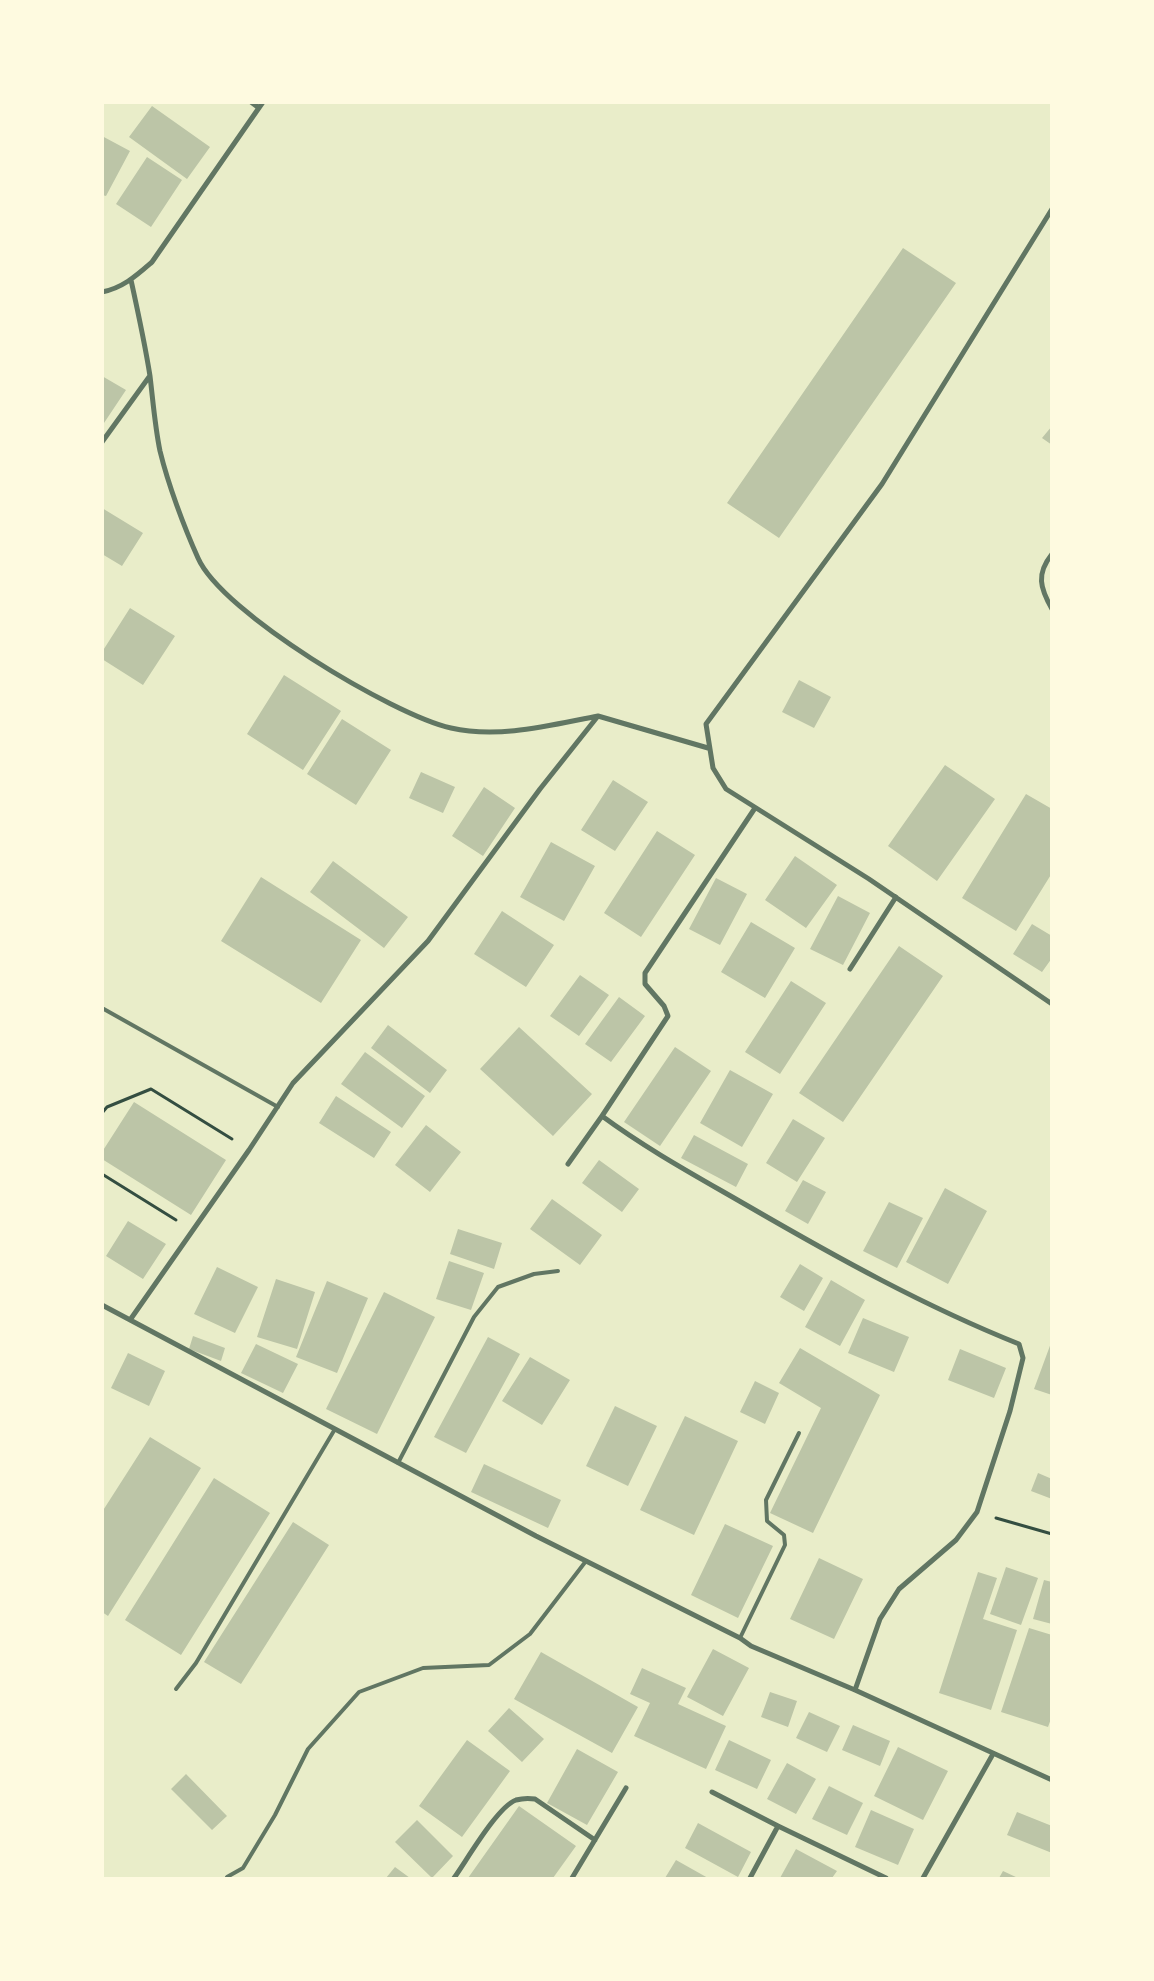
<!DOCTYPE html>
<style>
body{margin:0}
#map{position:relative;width:1154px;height:1981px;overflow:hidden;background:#e9edc9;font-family:Inter,sans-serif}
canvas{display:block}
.frame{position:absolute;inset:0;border:104px solid #fefae0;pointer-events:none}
</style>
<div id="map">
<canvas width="1154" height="1981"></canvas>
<div class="frame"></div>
</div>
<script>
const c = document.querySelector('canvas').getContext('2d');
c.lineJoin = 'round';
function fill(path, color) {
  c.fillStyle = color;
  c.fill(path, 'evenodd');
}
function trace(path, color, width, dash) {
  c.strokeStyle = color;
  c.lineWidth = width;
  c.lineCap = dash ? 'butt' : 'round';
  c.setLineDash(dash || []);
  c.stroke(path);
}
fill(new Path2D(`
 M 152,106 L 210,147 L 187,179 L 129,137 Z
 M 102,136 L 130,151 L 106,196 L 102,195 Z
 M 147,157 L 182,180 L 151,227 L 116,204 Z
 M 903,248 L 956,283 L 779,538 L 727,503 Z
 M 102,376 L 126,390 L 102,426 Z
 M 1052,426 L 1052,445 L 1042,438 Z
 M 102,508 L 143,533 L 122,566 L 102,554 Z
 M 130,608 L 175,636 L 143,685 L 102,659 L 102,652 Z
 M 284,675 L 341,711 L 303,770 L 247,734 Z
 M 799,680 L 831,697 L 814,728 L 782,712 Z
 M 342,719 L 391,750 L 356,805 L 307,774 Z
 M 945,765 L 995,799 L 937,881 L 888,846 Z
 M 421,772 L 455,787 L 443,813 L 409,798 Z
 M 613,780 L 648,802 L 615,851 L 581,830 Z
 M 484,787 L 515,808 L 483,856 L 452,836 Z
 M 1026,794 L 1052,809 L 1052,873 L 1016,931 L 962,898 Z
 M 657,831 L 695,855 L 641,937 L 604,913 Z
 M 551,842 L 595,866 L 564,921 L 520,897 Z
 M 795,856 L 837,885 L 806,928 L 765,900 Z
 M 333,861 L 408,917 L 384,948 L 310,892 Z
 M 261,877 L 361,940 L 321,1003 L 221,941 Z
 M 716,878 L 747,894 L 720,945 L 689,929 Z
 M 838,896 L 870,913 L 843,965 L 810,949 Z
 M 502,911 L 554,945 L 526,987 L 474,954 Z
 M 751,922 L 795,948 L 765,998 L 721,972 Z
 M 1032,924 L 1052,936 L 1052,958 L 1042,972 L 1013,954 Z
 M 899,946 L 943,976 L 843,1122 L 799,1093 Z
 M 580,975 L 609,995 L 579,1036 L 550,1016 Z
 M 791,981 L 826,1003 L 780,1074 L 745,1052 Z
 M 619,997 L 645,1016 L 611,1062 L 585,1044 Z
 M 388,1025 L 447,1070 L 430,1093 L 371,1048 Z
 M 519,1027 L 592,1094 L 553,1136 L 480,1069 Z
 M 675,1047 L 711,1071 L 660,1146 L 624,1122 Z
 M 365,1052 L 425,1096 L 402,1128 L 341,1084 Z
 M 730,1070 L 773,1094 L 742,1147 L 700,1123 Z
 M 336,1096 L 391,1132 L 374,1158 L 319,1123 Z
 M 134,1102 L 226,1160 L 191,1215 L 102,1159 L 102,1152 Z
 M 793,1119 L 825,1138 L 797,1182 L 766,1163 Z
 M 426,1125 L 461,1152 L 430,1192 L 395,1165 Z
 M 694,1135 L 748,1164 L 736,1187 L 681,1158 Z
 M 599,1160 L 639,1189 L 622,1212 L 582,1183 Z
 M 803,1180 L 826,1192 L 808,1224 L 785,1211 Z
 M 945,1188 L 987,1211 L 948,1284 L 906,1262 Z
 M 552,1199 L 602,1235 L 580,1265 L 530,1229 Z
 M 889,1202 L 923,1218 L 897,1268 L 863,1251 Z
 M 128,1221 L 166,1244 L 143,1279 L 106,1256 Z
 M 458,1229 L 502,1243 L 494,1269 L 450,1254 Z
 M 449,1261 L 484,1273 L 471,1310 L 436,1299 Z
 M 800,1264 L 823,1278 L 804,1311 L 780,1297 Z
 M 217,1267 L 258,1287 L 235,1333 L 194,1314 Z
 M 276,1279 L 315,1292 L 297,1349 L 257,1337 Z
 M 831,1280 L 865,1300 L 840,1346 L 805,1327 Z
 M 327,1281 L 368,1298 L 337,1373 L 296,1357 Z
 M 384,1292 L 435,1317 L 377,1434 L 326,1409 Z
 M 863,1318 L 909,1337 L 894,1372 L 848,1353 Z
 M 193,1336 L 225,1348 L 221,1361 L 189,1349 Z
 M 488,1337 L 520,1354 L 466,1453 L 434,1437 Z
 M 1051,1343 L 1052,1343 L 1052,1395 L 1034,1389 Z
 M 256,1344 L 298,1364 L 283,1393 L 241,1373 Z
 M 800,1348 L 880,1395 L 813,1533 L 770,1513 L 821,1408 L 779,1383 Z
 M 960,1349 L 1006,1368 L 994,1398 L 948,1380 Z
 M 128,1353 L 165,1371 L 149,1406 L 111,1388 Z
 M 530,1357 L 570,1380 L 542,1425 L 502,1401 Z
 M 755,1381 L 779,1393 L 765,1424 L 740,1412 Z
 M 615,1406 L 657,1426 L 628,1486 L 586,1466 Z
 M 685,1416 L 738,1441 L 694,1535 L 640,1510 Z
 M 150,1437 L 201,1468 L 108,1616 L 102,1612 L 102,1512 Z
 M 484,1464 L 561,1500 L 548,1528 L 471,1492 Z
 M 1038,1473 L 1052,1479 L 1052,1499 L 1031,1491 Z
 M 214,1478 L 270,1513 L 181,1655 L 125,1620 Z
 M 293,1522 L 329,1545 L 241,1684 L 204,1662 Z
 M 725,1524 L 773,1546 L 738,1618 L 691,1595 Z
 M 819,1558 L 863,1579 L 834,1639 L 790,1619 Z
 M 1006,1567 L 1038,1578 L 1021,1625 L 990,1614 Z
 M 978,1572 L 997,1578 L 983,1619 L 1017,1630 L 991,1710 L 939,1693 Z
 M 1044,1580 L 1052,1582 L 1052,1624 L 1033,1619 Z
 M 1029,1628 L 1052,1635 L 1052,1716 L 1048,1727 L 1001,1712 Z
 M 713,1649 L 749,1668 L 723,1716 L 687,1697 Z
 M 541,1652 L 638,1707 L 612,1753 L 514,1699 Z
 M 642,1668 L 686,1688 L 678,1704 L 726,1726 L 706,1769 L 634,1736 L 650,1703 L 630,1694 Z
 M 770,1692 L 797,1701 L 788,1727 L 761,1717 Z
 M 509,1708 L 544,1739 L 522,1762 L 488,1731 Z
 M 809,1712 L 840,1726 L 827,1752 L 796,1738 Z
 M 853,1725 L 890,1741 L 880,1766 L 842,1750 Z
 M 467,1740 L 510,1771 L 462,1837 L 419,1806 Z
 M 729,1740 L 771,1760 L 757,1789 L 715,1770 Z
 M 898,1747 L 948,1771 L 923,1820 L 874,1796 Z
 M 577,1749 L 618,1772 L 587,1825 L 547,1803 Z
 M 787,1763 L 816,1779 L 796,1814 L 767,1799 Z
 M 186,1774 L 227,1816 L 212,1830 L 171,1789 Z
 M 829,1786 L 863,1803 L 847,1835 L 812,1819 Z
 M 519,1806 L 576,1846 L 553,1878 L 468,1878 Z
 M 871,1810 L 914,1829 L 898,1865 L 855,1847 Z
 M 1017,1812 L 1052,1826 L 1052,1853 L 1007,1835 Z
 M 417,1820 L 453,1856 L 432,1878 L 395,1842 Z
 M 698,1823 L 751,1852 L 738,1877 L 685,1848 Z
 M 796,1849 L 837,1871 L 832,1878 L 780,1878 Z
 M 676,1860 L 708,1878 L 665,1878 Z
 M 395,1867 L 410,1878 L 386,1878 Z
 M 1003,1871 L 1018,1878 L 999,1878 Z`), '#bcc5a7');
trace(new Path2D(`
 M 102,1113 L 107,1107 L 151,1089 L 232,1139
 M 102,1174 L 176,1220
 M 996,1518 L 1052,1534`), '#344e41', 3);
trace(new Path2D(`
 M 102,1008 L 278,1107
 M 398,1463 L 474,1317 L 498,1287 L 534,1274 L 558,1271
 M 740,1638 L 785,1545 L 784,1535 L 767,1521 L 766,1500 L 799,1433
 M 176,1689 L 196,1663 L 335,1429
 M 227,1877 L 243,1868 L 275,1815 L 308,1749 L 359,1692 L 423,1668 L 489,1665 L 530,1634 L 586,1561`), '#617663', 4);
trace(new Path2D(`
 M 251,102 L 259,108
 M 1052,209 L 882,484 L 706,724 L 713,768 L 726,789 L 869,879 L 1052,1004
 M 131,280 C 138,312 145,344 150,376 C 153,401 155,427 160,451 C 168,484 184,527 198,558 C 222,613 393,715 451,728 C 499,739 551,725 598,716
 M 102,292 C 123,288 137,275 152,262 L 263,102
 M 102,442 L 149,377
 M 1052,554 C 1036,574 1040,588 1052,609
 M 755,808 L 645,973 L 645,984 L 664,1006 L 668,1016 L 602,1116 C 648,1150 698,1177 748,1206 C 836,1257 924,1306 1019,1344 L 1023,1358 L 1010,1411 L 977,1512 L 956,1540 L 899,1589 L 880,1619 L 855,1690
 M 850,969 L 896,897
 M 568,1164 L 602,1116
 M 102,1305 L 536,1536 L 740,1638 L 751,1646 L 855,1690 L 1052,1780
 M 130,1320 L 249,1150 L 293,1083 L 428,941 L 540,789 L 598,716 L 708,748
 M 712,1792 L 778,1826
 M 454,1878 C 467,1860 497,1807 516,1800 C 523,1798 529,1798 535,1799 L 595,1840
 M 572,1878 L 626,1788
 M 750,1878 L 778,1826 L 886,1878
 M 923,1878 L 993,1754`), '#617663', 5);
</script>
